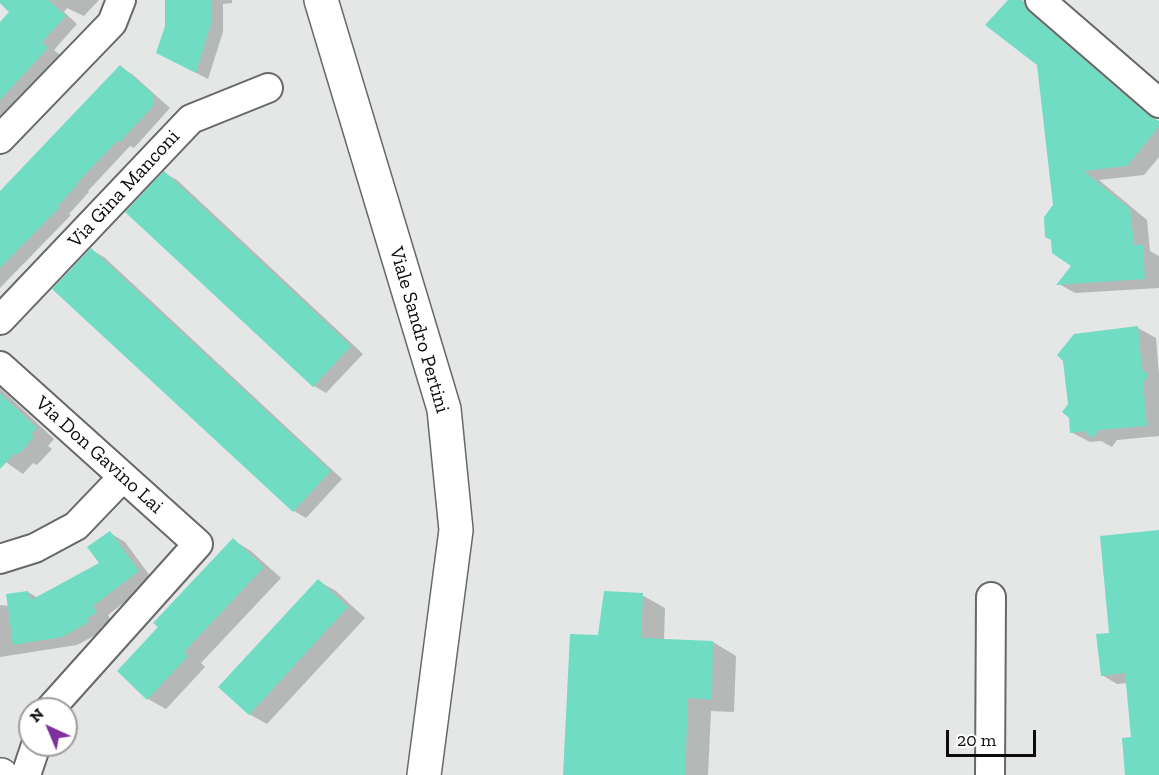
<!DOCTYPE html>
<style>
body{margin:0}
#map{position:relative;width:1159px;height:775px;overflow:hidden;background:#e4e7e6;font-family:"Zilla Slab",serif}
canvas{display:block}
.north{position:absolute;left:18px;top:697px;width:60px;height:60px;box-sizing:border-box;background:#fff;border:2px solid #9d9e9d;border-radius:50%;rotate:316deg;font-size:16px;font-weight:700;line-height:24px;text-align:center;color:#0b0c0b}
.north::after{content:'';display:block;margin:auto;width:21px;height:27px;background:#802f9f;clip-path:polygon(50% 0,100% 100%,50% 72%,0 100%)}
.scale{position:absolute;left:946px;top:730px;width:90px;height:27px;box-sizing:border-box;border:3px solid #0b0c0b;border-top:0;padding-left:8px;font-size:18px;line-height:21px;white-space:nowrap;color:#0b0c0b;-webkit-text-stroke:4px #fff;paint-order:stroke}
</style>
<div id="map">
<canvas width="1159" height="775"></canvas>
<div class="north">N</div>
<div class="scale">20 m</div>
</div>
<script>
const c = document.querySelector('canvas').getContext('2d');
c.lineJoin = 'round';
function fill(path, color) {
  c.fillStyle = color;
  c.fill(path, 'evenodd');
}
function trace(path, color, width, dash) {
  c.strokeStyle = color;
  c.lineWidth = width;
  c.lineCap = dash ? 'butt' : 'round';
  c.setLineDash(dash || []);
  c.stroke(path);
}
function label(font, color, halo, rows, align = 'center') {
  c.font = font + ' "Zilla Slab",serif';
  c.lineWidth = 5;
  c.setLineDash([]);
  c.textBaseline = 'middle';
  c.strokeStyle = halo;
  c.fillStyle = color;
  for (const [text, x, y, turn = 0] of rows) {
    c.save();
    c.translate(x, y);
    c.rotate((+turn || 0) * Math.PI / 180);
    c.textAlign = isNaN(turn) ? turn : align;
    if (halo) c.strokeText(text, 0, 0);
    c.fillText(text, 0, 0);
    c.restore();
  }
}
fill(new Path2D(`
 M 10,0 L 99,0 L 84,16 L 67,8 L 64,12 L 77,24 L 54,50 L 60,55 L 2,118 L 0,116 L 0,24 L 11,12 Z
 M 167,0 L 232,0 L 232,3 L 223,4 L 223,32 L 208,79 L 171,60 L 166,26 Z
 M 1010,0 L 1022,0 L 1031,5 L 1046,24 L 1159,122 L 1159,157 L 1144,175 L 1099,180 L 1147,220 L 1150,251 L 1159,256 L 1159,288 L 1075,293 L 1059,284 L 1073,266 L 1055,206 L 1038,64 Z
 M 120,67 L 132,74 L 170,108 L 134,148 L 130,146 L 88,191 L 89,192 L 69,214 L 71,215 L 0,288 L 0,194 Z
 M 164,173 L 177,180 L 363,354 L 326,393 L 314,386 Z
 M 91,250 L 104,257 L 342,479 L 306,518 L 294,511 Z
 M 1138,328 L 1156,338 L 1159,375 L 1159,436 L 1117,440 L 1112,447 L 1101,441 L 1090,442 L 1071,432 Z
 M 0,388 L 54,439 L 48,446 L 52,449 L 37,465 L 33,463 L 23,474 L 0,458 Z
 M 1159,531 L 1159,775 L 1126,775 L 1132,739 L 1127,683 L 1117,684 L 1102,675 L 1111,634 Z
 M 110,533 L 125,542 L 153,580 L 108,615 L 111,621 L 101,627 L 103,631 L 77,645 L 0,657 L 0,605 L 9,606 L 28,592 L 38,598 L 101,563 Z
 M 233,540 L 251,551 L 281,578 L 201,663 L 205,667 L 166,709 L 148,699 Z
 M 318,581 L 336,591 L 365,618 L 267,724 L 249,714 Z
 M 642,595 L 665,608 L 664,640 L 713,642 L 736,656 L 734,712 L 711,711 L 708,775 L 564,775 L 600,636 Z`), '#0003');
fill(new Path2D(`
 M 0,0 L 48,0 L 66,16 L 42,42 L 48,48 L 0,100 L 0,22 L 9,12 L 0,3 Z
 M 165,0 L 211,0 L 211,24 L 196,73 L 156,53 L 165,26 Z
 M 1008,0 L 1021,0 L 1029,12 L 1148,115 L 1159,121 L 1159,127 L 1127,166 L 1084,171 L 1130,209 L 1134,245 L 1143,245 L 1145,279 L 1056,285 L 1071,266 L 1052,253 L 1051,240 L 1045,237 L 1044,217 L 1053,205 L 1037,65 L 985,25 Z
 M 120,65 L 154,95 L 154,105 L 120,142 L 118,140 L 77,183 L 78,184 L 58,206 L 59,208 L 0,268 L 0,191 Z
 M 164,171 L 351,346 L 313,387 L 125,212 Z
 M 91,248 L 331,471 L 293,512 L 52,289 Z
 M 1138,326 L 1142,369 L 1148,375 L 1143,384 L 1147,426 L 1099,430 L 1093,438 L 1084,431 L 1070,433 L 1069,418 L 1062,412 L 1068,404 L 1063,361 L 1057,355 L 1074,334 Z
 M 0,393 L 37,428 L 31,434 L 34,437 L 18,455 L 15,453 L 0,469 Z
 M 1159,530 L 1159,775 L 1125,775 L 1122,738 L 1131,737 L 1125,673 L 1101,676 L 1096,634 L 1109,633 L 1100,536 Z
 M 110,531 L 139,571 L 93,606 L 97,613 L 87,618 L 89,622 L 62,637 L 13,645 L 6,594 L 28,591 L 31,600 L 99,563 L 87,547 Z
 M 233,538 L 264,567 L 184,652 L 188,656 L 147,700 L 117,671 L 158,627 L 153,623 Z
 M 318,579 L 348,607 L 249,715 L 218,687 Z
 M 604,591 L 643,593 L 641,638 L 713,641 L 712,700 L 688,698 L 685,775 L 563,775 L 570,634 L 598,635 Z`), '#6fdcc3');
const street = new Path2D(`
 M 1040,0 L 1159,103
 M 0,139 L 112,23 L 121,0
 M 0,320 L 191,119 L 268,88
 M 0,366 L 198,544 L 50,709
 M 0,559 L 35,548 L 76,526 L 122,478
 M 26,775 L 36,745
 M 990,775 L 991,597`);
const secondary = new Path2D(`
 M 321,0 L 444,409 L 456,530 L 424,775
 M 0,775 L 1,775`);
trace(street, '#666968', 32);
trace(secondary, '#666968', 36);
trace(street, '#fff', 28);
trace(secondary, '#fff', 33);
label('20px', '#0b0c0b', '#fff', [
 ["Via Gina Manconi",124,189,-47],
 ["Viale Sandro Pertini",419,330,74],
 ["Via Don Gavino Lai",99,455,42]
]);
</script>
